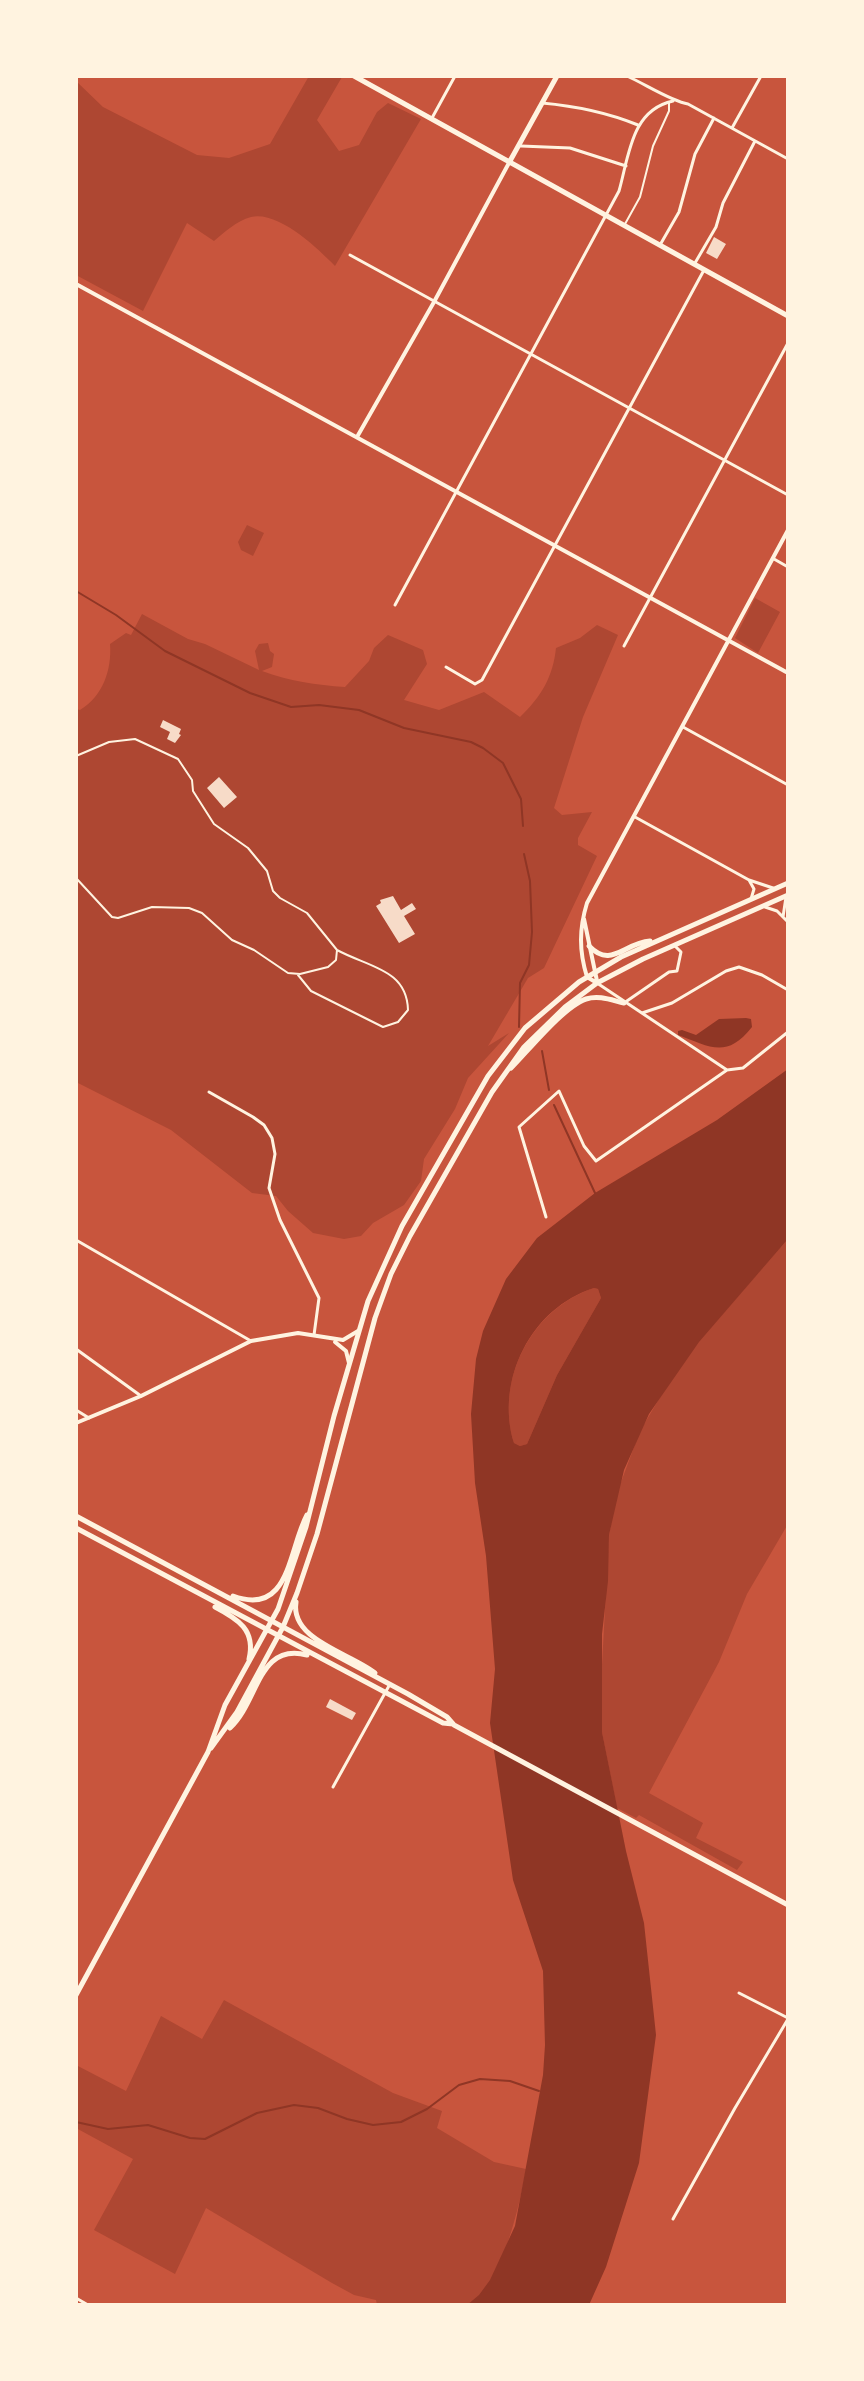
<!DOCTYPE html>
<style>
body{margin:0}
#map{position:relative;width:864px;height:2381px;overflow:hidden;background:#c8553d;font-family:Arial,sans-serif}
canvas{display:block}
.frame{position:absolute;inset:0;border:78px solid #fff3e0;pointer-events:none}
</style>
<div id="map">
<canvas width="864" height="2381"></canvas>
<div class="frame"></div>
</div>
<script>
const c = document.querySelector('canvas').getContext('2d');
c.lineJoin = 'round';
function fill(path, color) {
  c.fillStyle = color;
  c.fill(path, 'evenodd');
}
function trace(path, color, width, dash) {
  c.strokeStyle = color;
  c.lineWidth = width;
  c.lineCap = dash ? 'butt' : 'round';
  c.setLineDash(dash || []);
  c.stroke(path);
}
fill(new Path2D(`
 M 309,76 L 342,77 L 317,120 L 339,151 L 359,145 L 377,112 L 388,103 L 421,119 L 335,266 C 317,248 279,211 251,217 C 236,221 225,232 214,241 L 187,223 L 143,311 L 76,275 L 76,81 L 103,107 L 197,155 L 229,158 L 270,144 Z
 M 247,525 L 264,533 L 253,556 L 241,550 L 238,542 Z
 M 755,598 L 780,612 L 758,653 L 735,638 Z
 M 142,614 L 188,639 L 205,644 L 259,670 L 255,651 L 259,644 L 268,643 L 270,651 L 274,654 L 272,667 L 262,671 C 289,681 316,685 345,687 L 369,661 L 374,648 L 388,635 L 423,650 L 427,664 L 404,700 L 439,710 L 484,692 L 520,717 C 541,697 553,677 556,648 L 580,638 L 597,625 L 618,635 L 583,717 L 554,808 L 562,815 L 592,812 L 578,838 L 578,845 L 597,856 L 544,968 L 528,978 L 488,1046 L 509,1033 L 468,1078 L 455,1109 L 424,1159 L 421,1181 L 404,1205 L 373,1223 L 361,1236 L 344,1239 L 313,1233 L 288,1211 L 276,1196 L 252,1193 L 171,1130 L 76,1082 L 76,709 L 80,710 C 103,696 112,670 110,644 L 126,633 L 131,635 Z
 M 788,1239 L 788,1524 L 747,1594 L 719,1662 L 649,1793 L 703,1823 L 696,1838 L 743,1862 L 737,1870 L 639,1815 L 636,1818 L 617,1808 L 602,1732 L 600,1702 L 609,1535 L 617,1493 L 640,1431 L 668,1384 L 699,1341 Z
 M 594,1288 L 598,1289 L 601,1298 L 557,1375 L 527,1444 L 520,1446 L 514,1443 C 495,1380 531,1309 594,1288 Z
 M 224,2000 L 393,2093 L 442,2111 L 437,2128 L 494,2162 L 526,2169 C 521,2199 500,2298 464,2305 C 440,2309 402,2305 377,2305 L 376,2300 L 354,2295 L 332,2283 L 206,2208 L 175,2274 L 94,2230 L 133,2159 L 76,2128 L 76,2065 L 126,2091 L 161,2016 L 202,2039 Z`), '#ae4732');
fill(new Path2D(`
 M 746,1018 L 751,1019 L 752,1027 C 726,1060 709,1046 678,1035 L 678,1031 L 682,1030 L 696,1035 L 719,1019 Z
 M 788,1069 L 788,1239 L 699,1342 L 649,1414 L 624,1470 L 609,1535 L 608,1581 L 602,1634 L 602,1732 L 626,1851 L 644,1923 L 656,2035 L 639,2163 L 606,2267 L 589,2305 L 467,2305 L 479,2295 L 490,2280 L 515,2226 L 543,2075 L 545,2045 L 543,1971 L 513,1880 L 490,1723 L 495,1669 L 486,1556 L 475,1483 L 471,1414 L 476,1359 L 483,1331 L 506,1279 L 537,1238 L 595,1193 L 717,1120 ZM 594,1288 L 598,1289 L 601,1298 L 557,1375 L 527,1444 L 520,1446 L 514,1443 C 495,1380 531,1308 594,1288 Z`), '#8f3625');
trace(new Path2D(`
 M 76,591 L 116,615 L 165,651 L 250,693 L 291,707 L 319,705 L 359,710 L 404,728 L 471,742 L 483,748 L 503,763 L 521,799 L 523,826
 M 519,1027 L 520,983 L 529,965 L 532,932 L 530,881 L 524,854
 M 542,1051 L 549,1090
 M 554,1105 L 595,1193
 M 76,2122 L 108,2129 L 148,2125 L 190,2138 L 205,2139 L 257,2113 L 294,2105 L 318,2108 L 347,2119 L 373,2125 L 401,2122 L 427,2109 L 459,2085 L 480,2079 L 510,2081 L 539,2091`), '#8f3625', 2);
fill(new Path2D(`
 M 714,237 L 726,244 L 717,259 L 706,253 Z
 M 163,720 L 181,729 L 179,734 L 181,735 L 175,743 L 167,739 L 170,732 L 160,727 Z
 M 219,777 L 237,797 L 224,808 L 207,788 Z
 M 393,896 L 401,910 L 412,903 L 416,909 L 404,916 L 415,934 L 399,943 L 376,906 L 381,903 L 380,900 Z
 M 330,1699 L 356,1713 L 352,1720 L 326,1707 Z`), '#f7dbc8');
trace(new Path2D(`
 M 76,756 L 109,742 L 135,739 L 178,759 L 192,780 L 193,791 L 214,824 L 248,848 L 267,871 L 273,891 L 280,898 L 307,913 L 337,950 L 336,960 L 328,967 L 300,974 L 288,973 L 254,950 L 232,940 L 202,913 L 189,908 L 152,907 L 118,918 L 112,917 L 76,878
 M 298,975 L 311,991 L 383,1027 L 398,1022 L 408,1010 C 407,969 368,967 337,950`), '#fff3e0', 2);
trace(new Path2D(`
 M 625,224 L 640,197 L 653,146 L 669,111 L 669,103`), '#fff3e0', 2);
trace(new Path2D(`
 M 627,76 C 645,84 671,101 688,104 L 788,159
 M 542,103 C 576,106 606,112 638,125
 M 432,118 L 455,76
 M 732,128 L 761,76
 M 521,146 L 570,148 L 626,166
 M 660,245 L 679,212 L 695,154 L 714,118
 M 350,255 L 788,495
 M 695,263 L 716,227 L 723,203 L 755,141
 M 774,559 L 788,567
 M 395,605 L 619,191 C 629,156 631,110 673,101
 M 624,646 L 788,343
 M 446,667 L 475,684 L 482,680 L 704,270
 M 683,727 L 788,785
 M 635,817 L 749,880 L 773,888
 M 749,880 L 754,889 L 751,899
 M 765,907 L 777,911 L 788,922
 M 783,917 L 786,897
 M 597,983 L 727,1070
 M 624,1003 L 669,972 L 677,971 L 681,952 L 674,945
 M 642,1013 L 672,1003 L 726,971 L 739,967 L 762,975 L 788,990
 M 209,1092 L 253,1117 L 264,1125 L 272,1138 L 275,1154 L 269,1188 L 280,1220 L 319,1298 L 314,1335
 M 546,1217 L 519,1127 L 559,1091 L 584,1146 L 596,1161 L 727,1070 L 743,1068 L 788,1032
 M 76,1240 L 251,1341
 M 76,1349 L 141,1396
 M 76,1410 L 89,1418
 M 333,1787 L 390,1684
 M 739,1993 L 788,2018
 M 673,2219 L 735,2108 L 788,2019
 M 76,2298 L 88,2305`), '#fff3e0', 3);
trace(new Path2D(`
 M 76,284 L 788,673
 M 357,437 L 434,302 L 510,161
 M 584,919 L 597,981
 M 597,983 L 587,977 C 579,951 579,929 587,903 L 788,530
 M 335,1342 L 346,1351 L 349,1363
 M 76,1423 L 141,1396 L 251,1341 L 298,1333 L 343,1340 L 358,1331`), '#fff3e0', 4);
trace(new Path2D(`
 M 354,76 L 788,316
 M 510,161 L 557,76`), '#fff3e0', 5);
trace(new Path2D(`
 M 589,946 C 611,969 624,943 650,941
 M 511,1068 C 528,1051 564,1006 586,999 C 599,995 611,1000 624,1003
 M 76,1516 L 408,1694 L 447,1717 L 454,1725 L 788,1905
 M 76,1528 L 443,1723 L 453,1724
 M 233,1596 C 290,1617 288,1551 307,1515
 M 296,1602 C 290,1640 350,1653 375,1673
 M 215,1607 C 238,1619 256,1630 249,1659
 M 230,1728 C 259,1701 258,1642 307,1655
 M 211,1748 L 237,1712 L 283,1627 L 297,1593 L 317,1534 L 375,1318 L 391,1274 L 410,1236 L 492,1092 L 524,1047 L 565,1007 L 597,983 L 643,959 L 788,895
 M 76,1995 L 208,1752 L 225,1705 L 278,1609 L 306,1527 L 334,1416 L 368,1301 L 402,1226 L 488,1076 L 525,1028 L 579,982 L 621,957 L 788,883`), '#fff3e0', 5);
</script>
